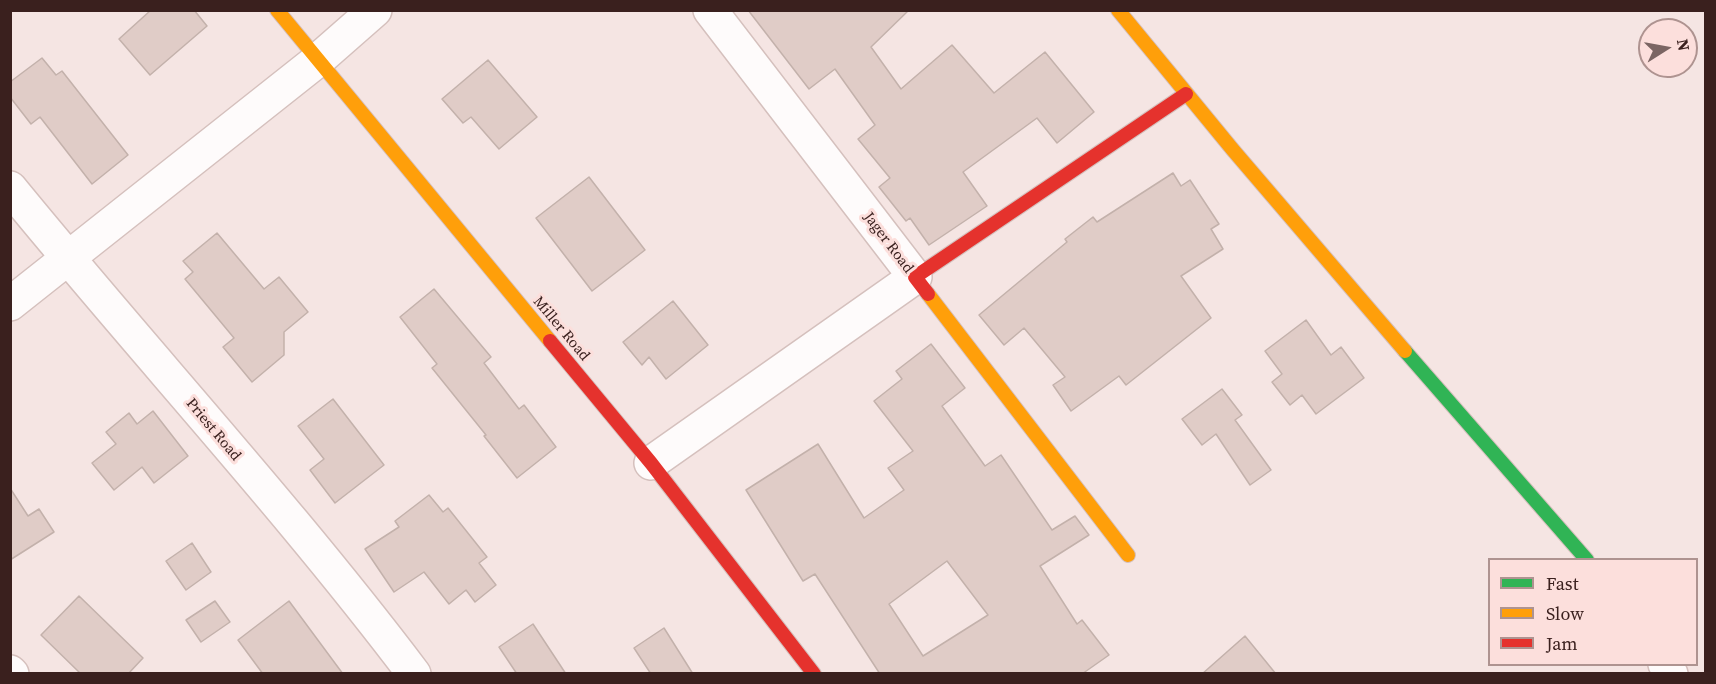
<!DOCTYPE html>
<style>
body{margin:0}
#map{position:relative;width:1716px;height:684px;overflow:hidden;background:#f5e5e3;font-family:"Source Serif 4",serif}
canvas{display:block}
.frame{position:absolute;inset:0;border:12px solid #3a201e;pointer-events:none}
.legend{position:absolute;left:1488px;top:558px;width:210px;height:108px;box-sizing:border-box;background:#fcdfdc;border:2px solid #ae9390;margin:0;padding:8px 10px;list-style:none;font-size:18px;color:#3a201e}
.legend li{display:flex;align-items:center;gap:12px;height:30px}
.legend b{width:30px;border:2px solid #ae9390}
.north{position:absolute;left:1638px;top:18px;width:60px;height:60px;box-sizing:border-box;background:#fcdfdc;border:2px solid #ae9390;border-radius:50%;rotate:79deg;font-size:16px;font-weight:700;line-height:24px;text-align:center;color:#3a201e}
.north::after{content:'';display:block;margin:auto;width:21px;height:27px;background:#7b6563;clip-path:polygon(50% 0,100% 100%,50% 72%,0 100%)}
</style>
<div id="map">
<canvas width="1716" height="684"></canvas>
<div class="frame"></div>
<ul class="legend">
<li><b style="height:8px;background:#30b455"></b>Fast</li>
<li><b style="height:8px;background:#ff9f0a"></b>Slow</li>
<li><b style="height:8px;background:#e5322d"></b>Jam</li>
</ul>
<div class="north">N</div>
</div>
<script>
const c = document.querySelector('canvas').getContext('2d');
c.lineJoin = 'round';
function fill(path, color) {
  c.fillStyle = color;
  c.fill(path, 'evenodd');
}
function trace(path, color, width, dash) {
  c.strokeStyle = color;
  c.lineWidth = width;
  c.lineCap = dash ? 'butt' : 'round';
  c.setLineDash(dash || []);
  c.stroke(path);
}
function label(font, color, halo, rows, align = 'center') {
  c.font = font + ' "Source Serif 4",serif';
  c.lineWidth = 6;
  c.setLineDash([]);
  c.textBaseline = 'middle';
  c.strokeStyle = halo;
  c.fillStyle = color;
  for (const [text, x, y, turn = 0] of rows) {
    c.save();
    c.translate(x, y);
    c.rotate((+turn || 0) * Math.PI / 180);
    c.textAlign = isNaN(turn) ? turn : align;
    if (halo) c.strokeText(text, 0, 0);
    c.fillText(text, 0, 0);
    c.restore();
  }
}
const building = new Path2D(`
 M 151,10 L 194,10 L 207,26 L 150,75 L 119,39 Z
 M 748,10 L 909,10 L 871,47 L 901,89 L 952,45 L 994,93 L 1045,52 L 1094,112 L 1057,143 L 1037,118 L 963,172 L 987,206 L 929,245 L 910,218 L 906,221 L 879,187 L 890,178 L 858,139 L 875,125 L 835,69 L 809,89 Z
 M 42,58 L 56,75 L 62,71 L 128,155 L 92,184 L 40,117 L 31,124 L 10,97 L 10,82 Z
 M 488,60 L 537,117 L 499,149 L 471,117 L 463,123 L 442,99 Z
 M 1173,173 L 1181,186 L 1190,180 L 1219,224 L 1211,229 L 1223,249 L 1181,276 L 1211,318 L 1126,385 L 1119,376 L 1071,411 L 1053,385 L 1065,377 L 1024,328 L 1004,345 L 979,315 L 1067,242 L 1065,239 L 1093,217 L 1097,222 Z
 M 589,177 L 645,250 L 592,291 L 536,218 Z
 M 217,233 L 264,289 L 279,277 L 308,312 L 284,332 L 284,355 L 252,382 L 223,347 L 234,338 L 185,279 L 193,272 L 183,261 Z
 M 434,289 L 491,357 L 484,363 L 519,409 L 524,405 L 556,447 L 517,478 L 484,436 L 486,435 L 432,368 L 437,364 L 400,317 Z
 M 673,301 L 708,345 L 666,379 L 649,357 L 642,365 L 623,342 Z
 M 1306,320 L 1331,355 L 1341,347 L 1364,378 L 1316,414 L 1302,395 L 1290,405 L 1272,382 L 1282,374 L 1265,351 Z
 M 931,344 L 965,388 L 942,406 L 985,466 L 1001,455 L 1052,530 L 1075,516 L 1089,535 L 1040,566 L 1077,624 L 1082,620 L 1109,655 L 1082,674 L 880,674 L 815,574 L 803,581 L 746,490 L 818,444 L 864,518 L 904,490 L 888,468 L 913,451 L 874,401 L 902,379 L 896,371 ZM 947,561 L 988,615 L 923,656 L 889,604 Z
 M 1222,389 L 1242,415 L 1235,420 L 1271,470 L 1250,485 L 1216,434 L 1202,445 L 1182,419 Z
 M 333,399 L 384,465 L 335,503 L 310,470 L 324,459 L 298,426 Z
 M 153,411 L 188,456 L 154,483 L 142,467 L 114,490 L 92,463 L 116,444 L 106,432 L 129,413 L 137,424 Z
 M 10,488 L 28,516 L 39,509 L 54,532 L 10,560 Z
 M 429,495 L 443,512 L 448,508 L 487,557 L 479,563 L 496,585 L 475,602 L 466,590 L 449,604 L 424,572 L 394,592 L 365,549 L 399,527 L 395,521 Z
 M 192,543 L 211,572 L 186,590 L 166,561 Z
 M 79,596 L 143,658 L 128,674 L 81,674 L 41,635 Z
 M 215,601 L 230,622 L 201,642 L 186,620 Z
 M 289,601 L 343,674 L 263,674 L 238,640 Z
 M 533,624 L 566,674 L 517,674 L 499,647 Z
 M 664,628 L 693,674 L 651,674 L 634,648 Z
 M 1245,636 L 1276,674 L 1202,674 Z`);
fill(building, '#e0ccc7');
trace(building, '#c3b1ab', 1.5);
const street = new Path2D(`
 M 10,188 C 143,351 287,506 414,674
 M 10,304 L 318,60 L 375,10
 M 651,463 L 915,277 L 710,10
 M 1665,664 L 1671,674
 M 10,672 L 12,674`);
const fast = new Path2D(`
 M 1405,351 L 1587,560`);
const slow = new Path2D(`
 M 277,10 L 550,341
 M 1118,10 L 1233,150 L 1405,351
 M 928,294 L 1128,555`);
const jam = new Path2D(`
 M 928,294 L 915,277 L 1186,94
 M 550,341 L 651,463 L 814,674`);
trace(street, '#d5c0bd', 36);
trace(fast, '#d5c0bd', 16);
trace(slow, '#d5c0bd', 16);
trace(jam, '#d5c0bd', 16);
trace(street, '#fefbfb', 33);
trace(fast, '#30b455', 14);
trace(slow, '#ff9f0a', 14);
trace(jam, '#e5322d', 14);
label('15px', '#3a201e', '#fcdfdc', [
 ["Jager Road",888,243,53],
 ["Miller Road",561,329,50],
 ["Priest Road",213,430,50]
]);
</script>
